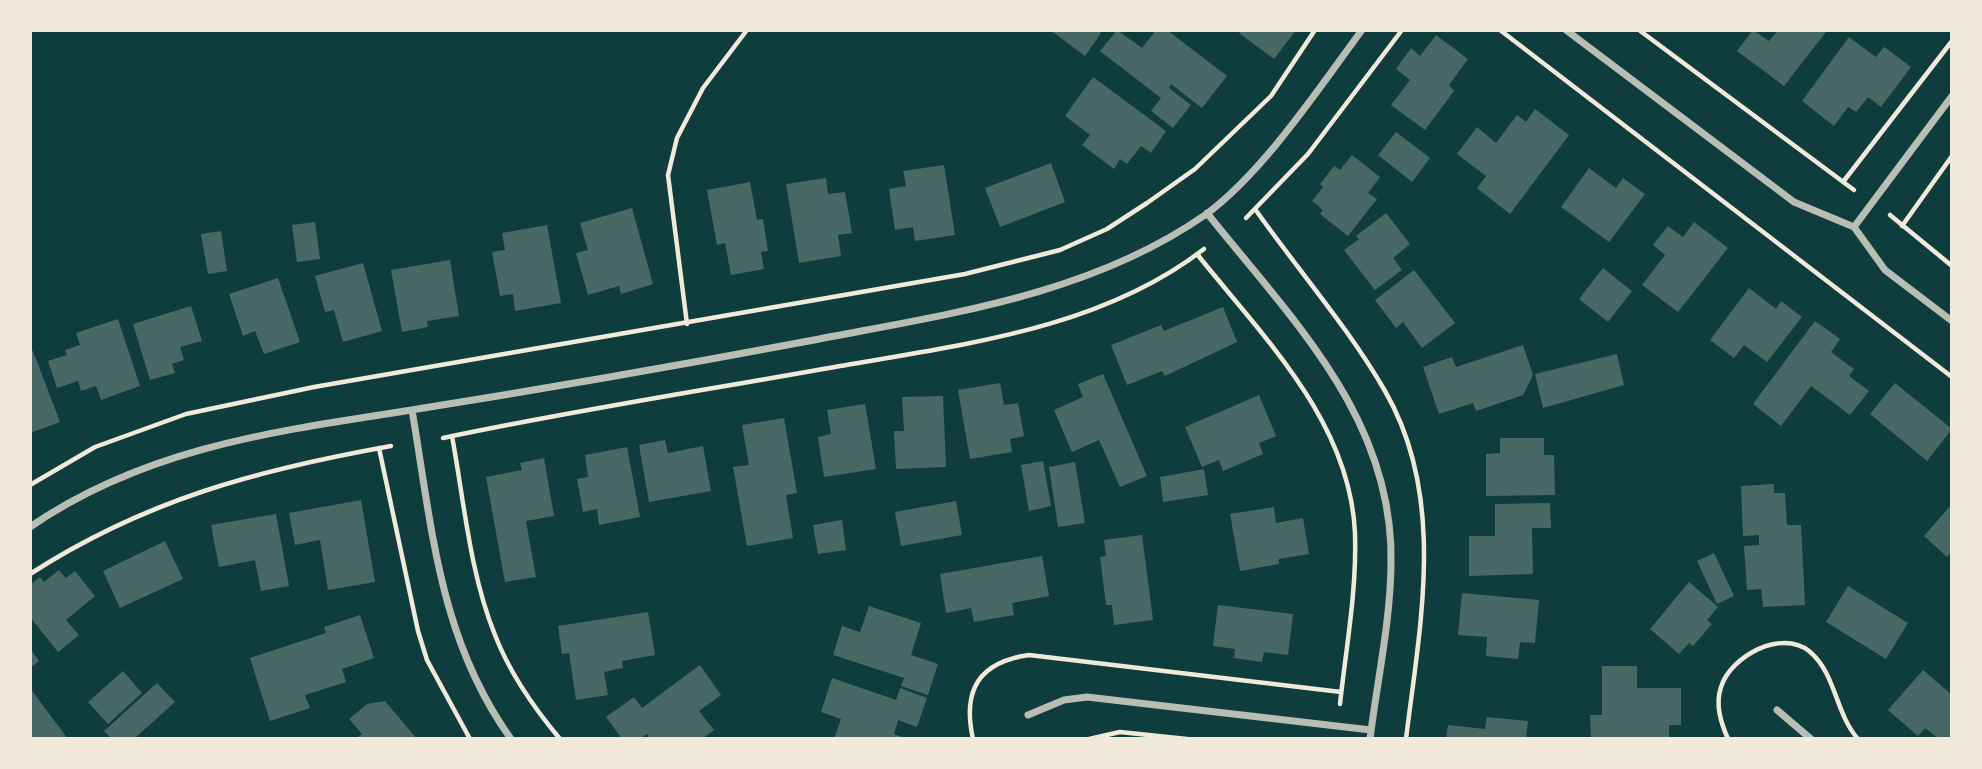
<!DOCTYPE html>
<style>
body{margin:0}
#map{position:relative;width:1982px;height:769px;overflow:hidden;background:#0f3d3e;font-family:"Fira Sans",sans-serif}
canvas{display:block}
.frame{position:absolute;inset:0;border:32px solid #f1e9da;pointer-events:none}
</style>
<div id="map">
<canvas width="1982" height="769"></canvas>
<div class="frame"></div>
</div>
<script>
const c = document.querySelector('canvas').getContext('2d');
c.lineJoin = 'round';
function fill(path, color) {
  c.fillStyle = color;
  c.fill(path, 'evenodd');
}
function trace(path, color, width, dash) {
  c.strokeStyle = color;
  c.lineWidth = width;
  c.lineCap = dash ? 'butt' : 'round';
  c.setLineDash(dash || []);
  c.stroke(path);
}
fill(new Path2D(`
 M 1050,30 L 1097,30 L 1101,33 L 1085,56 Z
 M 1117,30 L 1142,48 L 1156,30 L 1167,30 L 1227,76 L 1202,108 L 1171,84 L 1169,88 L 1191,105 L 1173,128 L 1151,111 L 1161,98 L 1100,51 Z
 M 1242,30 L 1296,30 L 1274,59 L 1239,33 Z
 M 1753,30 L 1769,41 L 1778,30 L 1826,32 L 1784,86 L 1737,51 Z
 M 1436,35 L 1468,59 L 1449,85 L 1454,91 L 1425,130 L 1391,105 L 1410,80 L 1396,69 L 1411,48 L 1420,56 Z
 M 1849,37 L 1876,57 L 1884,47 L 1911,67 L 1881,107 L 1868,97 L 1856,112 L 1848,107 L 1834,126 L 1802,101 Z
 M 1093,77 L 1166,131 L 1151,153 L 1141,146 L 1127,164 L 1120,159 L 1114,169 L 1082,145 L 1090,135 L 1065,116 Z
 M 1535,109 L 1569,135 L 1510,214 L 1477,188 L 1486,176 L 1457,154 L 1477,127 L 1496,143 L 1517,115 L 1526,122 Z
 M 1396,132 L 1430,158 L 1412,182 L 1378,155 Z
 M 1352,155 L 1380,177 L 1368,193 L 1377,199 L 1348,236 L 1320,214 L 1323,210 L 1312,201 L 1323,187 L 1320,184 L 1334,166 L 1340,170 Z
 M 1051,163 L 1065,202 L 1000,227 L 985,188 Z
 M 944,165 L 955,235 L 915,241 L 913,227 L 895,230 L 889,189 L 906,186 L 903,171 Z
 M 1589,168 L 1616,188 L 1623,178 L 1645,194 L 1609,242 L 1561,207 Z
 M 826,178 L 828,194 L 845,192 L 852,233 L 838,235 L 841,256 L 799,263 L 786,184 Z
 M 750,182 L 757,220 L 763,219 L 768,251 L 761,252 L 764,269 L 731,275 L 725,243 L 717,245 L 707,190 Z
 M 632,208 L 653,284 L 621,294 L 619,286 L 588,295 L 576,253 L 588,250 L 580,223 Z
 M 1386,213 L 1410,244 L 1393,258 L 1402,270 L 1375,290 L 1344,250 L 1359,239 L 1356,236 Z
 M 315,222 L 320,259 L 297,262 L 292,225 Z
 M 1694,222 L 1728,248 L 1678,312 L 1642,285 L 1665,255 L 1653,245 L 1668,226 L 1683,237 Z
 M 547,225 L 561,303 L 515,311 L 513,294 L 500,296 L 492,252 L 505,250 L 502,233 Z
 M 221,231 L 227,271 L 208,274 L 201,234 Z
 M 450,260 L 459,316 L 427,321 L 428,327 L 402,332 L 391,270 Z
 M 363,263 L 382,331 L 343,342 L 334,310 L 325,312 L 315,276 Z
 M 1603,268 L 1632,291 L 1608,322 L 1579,299 Z
 M 1414,270 L 1455,323 L 1422,348 L 1403,322 L 1396,328 L 1375,300 Z
 M 278,278 L 300,342 L 264,354 L 255,331 L 243,336 L 229,294 Z
 M 1749,288 L 1776,309 L 1781,301 L 1802,317 L 1767,362 L 1744,345 L 1734,358 L 1710,340 Z
 M 191,306 L 202,341 L 180,347 L 184,360 L 172,364 L 175,373 L 150,380 L 133,324 Z
 M 1223,307 L 1237,342 L 1165,376 L 1162,371 L 1127,385 L 1111,345 L 1161,325 L 1164,331 Z
 M 118,319 L 140,386 L 101,400 L 96,386 L 81,391 L 78,381 L 57,388 L 48,361 L 67,355 L 65,350 L 80,345 L 76,333 Z
 M 1815,321 L 1840,339 L 1831,352 L 1854,369 L 1849,376 L 1869,391 L 1850,415 L 1811,386 L 1781,426 L 1753,404 Z
 M 1523,345 L 1533,375 L 1523,395 L 1476,411 L 1473,403 L 1439,414 L 1423,367 L 1452,357 L 1456,367 Z
 M 33,351 L 60,422 L 30,433 L 30,352 Z
 M 1617,354 L 1624,385 L 1543,408 L 1535,374 Z
 M 1103,374 L 1147,476 L 1120,487 L 1099,440 L 1072,452 L 1054,410 L 1083,397 L 1078,384 Z
 M 1000,383 L 1004,405 L 1018,403 L 1024,436 L 1010,439 L 1012,452 L 970,459 L 958,390 Z
 M 1895,383 L 1952,429 L 1927,461 L 1870,414 Z
 M 1259,395 L 1276,436 L 1259,443 L 1263,454 L 1223,471 L 1219,460 L 1202,467 L 1185,427 Z
 M 943,396 L 946,467 L 896,469 L 894,431 L 904,431 L 902,397 Z
 M 865,404 L 876,469 L 824,477 L 818,437 L 831,434 L 827,410 Z
 M 784,418 L 797,493 L 786,495 L 793,538 L 747,546 L 733,467 L 749,465 L 742,425 Z
 M 1500,438 L 1544,438 L 1544,455 L 1554,455 L 1555,495 L 1486,496 L 1486,454 L 1500,453 Z
 M 665,440 L 668,453 L 703,446 L 711,491 L 649,502 L 639,445 Z
 M 627,447 L 640,517 L 599,525 L 597,509 L 583,512 L 577,479 L 588,477 L 585,455 Z
 M 544,458 L 554,516 L 526,521 L 536,577 L 505,582 L 486,477 L 522,470 L 520,463 Z
 M 1043,461 L 1051,506 L 1029,511 L 1021,465 Z
 M 1075,462 L 1085,523 L 1058,527 L 1049,467 Z
 M 1204,469 L 1208,495 L 1163,502 L 1160,477 Z
 M 1774,484 L 1774,493 L 1785,493 L 1787,525 L 1801,525 L 1805,605 L 1763,607 L 1761,589 L 1747,590 L 1744,546 L 1759,545 L 1759,535 L 1743,536 L 1741,486 Z
 M 361,500 L 375,582 L 328,590 L 320,540 L 295,545 L 289,513 Z
 M 956,501 L 962,535 L 901,546 L 895,512 Z
 M 1550,503 L 1551,528 L 1532,528 L 1533,574 L 1469,576 L 1469,536 L 1495,536 L 1495,504 Z
 M 1952,504 L 1952,551 L 1947,557 L 1924,536 Z
 M 1274,507 L 1276,523 L 1303,518 L 1309,554 L 1279,559 L 1279,564 L 1240,571 L 1230,514 Z
 M 276,514 L 289,586 L 261,591 L 255,560 L 219,567 L 211,525 Z
 M 842,520 L 846,550 L 818,554 L 813,525 Z
 M 1142,535 L 1153,620 L 1114,625 L 1112,605 L 1106,605 L 1100,557 L 1106,556 L 1104,540 Z
 M 165,541 L 183,579 L 120,608 L 103,571 Z
 M 1714,553 L 1734,596 L 1717,604 L 1697,561 Z
 M 1042,556 L 1049,596 L 1012,603 L 1014,615 L 974,622 L 971,608 L 946,613 L 940,574 Z
 M 59,570 L 66,578 L 75,571 L 95,596 L 66,620 L 79,635 L 58,652 L 30,617 L 30,585 L 40,577 L 44,582 Z
 M 1689,582 L 1718,607 L 1707,620 L 1712,624 L 1693,646 L 1689,643 L 1679,654 L 1650,629 Z
 M 1848,586 L 1908,623 L 1886,659 L 1826,622 Z
 M 1462,593 L 1539,600 L 1535,643 L 1520,642 L 1518,659 L 1486,656 L 1487,637 L 1458,635 Z
 M 1218,605 L 1293,614 L 1288,655 L 1264,652 L 1262,662 L 1234,658 L 1235,649 L 1213,646 Z
 M 869,606 L 921,623 L 911,655 L 938,664 L 928,695 L 901,686 L 904,678 L 833,655 L 842,626 L 860,632 Z
 M 648,612 L 655,655 L 622,661 L 623,668 L 604,672 L 608,695 L 576,700 L 569,653 L 562,654 L 558,626 Z
 M 360,615 L 374,658 L 342,669 L 346,682 L 305,695 L 310,708 L 270,721 L 250,658 L 326,633 L 324,627 Z
 M 30,648 L 39,661 L 30,668 Z
 M 700,665 L 721,695 L 699,711 L 714,730 L 702,739 L 650,739 L 647,734 L 639,739 L 622,739 L 606,717 L 634,697 L 642,708 Z
 M 1602,666 L 1637,666 L 1637,688 L 1681,688 L 1681,725 L 1669,725 L 1669,739 L 1591,739 L 1590,715 L 1602,715 Z
 M 1923,670 L 1952,695 L 1952,739 L 1939,739 L 1925,728 L 1918,736 L 1888,710 Z
 M 123,671 L 142,693 L 108,724 L 88,702 Z
 M 832,678 L 896,700 L 900,688 L 927,698 L 917,727 L 898,720 L 894,734 L 908,739 L 834,739 L 841,719 L 821,712 Z
 M 157,683 L 175,702 L 134,739 L 112,739 L 104,731 Z
 M 30,688 L 68,739 L 30,739 Z
 M 385,701 L 417,739 L 355,739 L 362,734 L 349,719 L 367,704 Z
 M 1487,717 L 1528,721 L 1526,739 L 1446,739 L 1448,725 L 1485,729 Z`), '#486865');
trace(new Path2D(`
 M 1500,30 L 1952,377
 M 1639,30 L 1854,190
 M 1843,182 L 1952,41
 M 1255,209 C 1298,270 1348,327 1385,391 C 1447,498 1420,624 1406,739
 M 1890,215 L 1952,266
 M 1246,218 L 1308,154 L 1402,30
 M 1902,226 L 1952,156
 M 1197,254 C 1263,337 1350,421 1355,533 C 1357,590 1346,648 1340,704
 M 687,324 L 668,175 L 677,138 L 703,88 L 747,30
 M 452,436 C 464,501 470,574 495,635 C 510,674 534,708 560,739
 M 443,438 C 571,411 700,391 829,368 C 957,345 1098,331 1204,249
 M 379,448 L 418,631 L 427,660 L 470,739
 M 30,485 L 95,447 L 186,414 L 314,387 L 965,274 L 1060,250 L 1107,229 L 1147,203 L 1195,169 L 1271,96 L 1315,30
 M 30,574 C 145,500 257,470 391,446
 M 973,739 C 962,690 979,662 1029,655 L 1341,692
 M 1089,739 L 1120,732 L 1187,739
 M 1728,739 C 1721,723 1715,705 1721,687 C 1731,656 1781,629 1809,651 C 1836,673 1835,713 1858,739`), '#f1e9da', 4.5);
trace(new Path2D(`
 M 1566,30 L 1794,202 L 1854,227 L 1885,270 L 1952,321
 M 1207,213 C 1292,320 1395,419 1391,566 C 1390,624 1377,682 1370,739
 M 1854,227 L 1952,96
 M 412,410 C 432,527 439,639 511,739
 M 30,527 C 142,450 268,432 399,412 C 538,390 676,366 814,340 C 948,314 1090,295 1205,215 C 1263,173 1319,88 1362,30
 M 1777,710 L 1811,739
 M 1028,715 L 1064,700 L 1087,697 L 1371,730`), '#b8beb3', 7);
</script>
